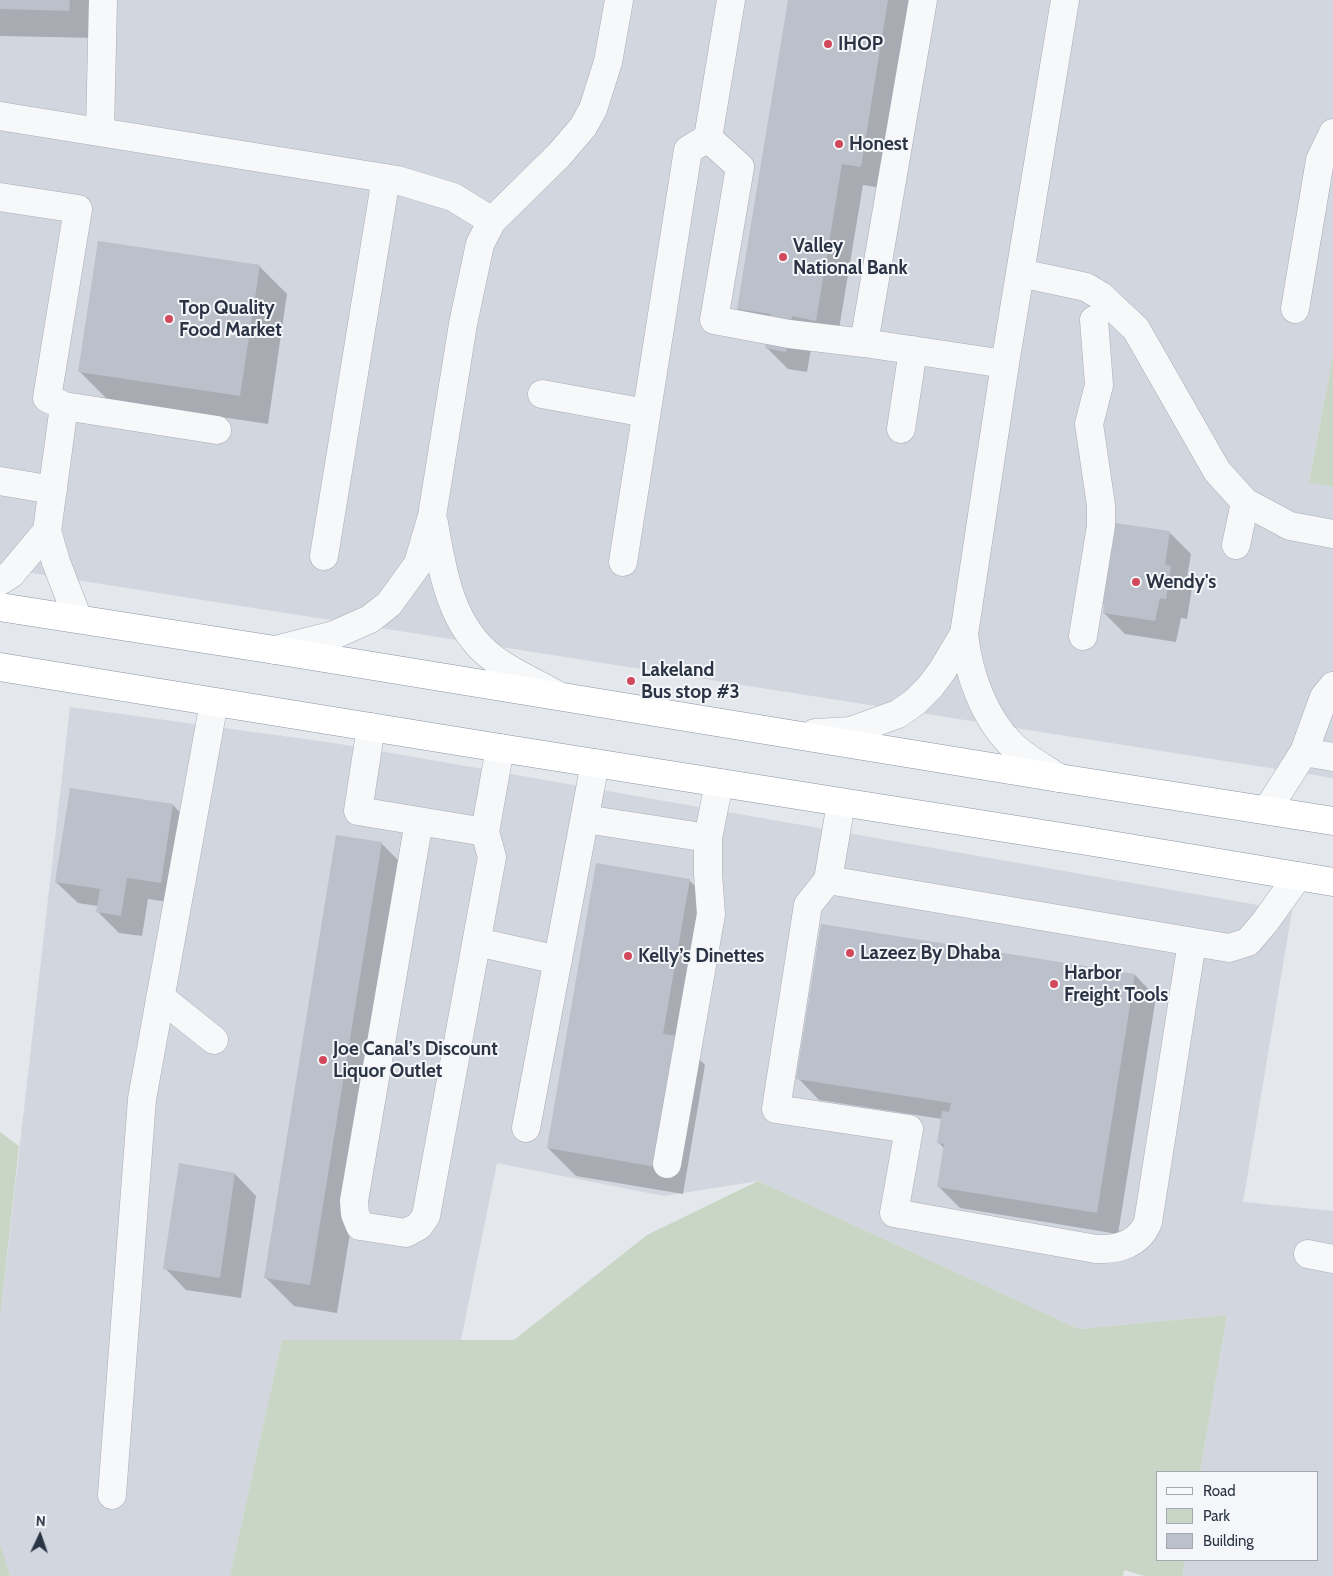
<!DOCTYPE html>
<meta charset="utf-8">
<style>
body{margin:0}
#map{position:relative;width:1333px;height:1576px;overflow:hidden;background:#e4e7ec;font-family:Cabin,sans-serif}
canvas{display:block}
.legend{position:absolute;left:1156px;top:1471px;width:162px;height:90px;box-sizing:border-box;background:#f4f6f9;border:1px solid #a4a8b1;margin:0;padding:6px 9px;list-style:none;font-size:15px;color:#2b3445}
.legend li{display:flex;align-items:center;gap:10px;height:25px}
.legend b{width:25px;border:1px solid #a4a8b1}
.north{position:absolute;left:15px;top:1511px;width:50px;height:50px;-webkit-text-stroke:4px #f4f6f9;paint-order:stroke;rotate:3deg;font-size:14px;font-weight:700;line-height:20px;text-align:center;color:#2b3445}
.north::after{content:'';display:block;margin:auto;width:18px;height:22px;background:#2b3445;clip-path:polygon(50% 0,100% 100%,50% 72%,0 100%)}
</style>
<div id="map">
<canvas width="1333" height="1576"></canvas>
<ul class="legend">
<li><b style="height:6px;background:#f7f8fa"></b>Road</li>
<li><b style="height:14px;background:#c9d6c5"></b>Park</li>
<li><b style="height:14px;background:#bbc0ca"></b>Building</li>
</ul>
<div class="north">N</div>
</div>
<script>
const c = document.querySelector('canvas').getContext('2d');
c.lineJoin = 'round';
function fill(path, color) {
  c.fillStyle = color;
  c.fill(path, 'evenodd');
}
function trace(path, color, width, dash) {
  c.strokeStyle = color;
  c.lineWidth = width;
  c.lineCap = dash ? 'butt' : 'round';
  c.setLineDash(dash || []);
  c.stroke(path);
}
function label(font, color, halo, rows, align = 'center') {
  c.font = font + ' Cabin,sans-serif';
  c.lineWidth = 4;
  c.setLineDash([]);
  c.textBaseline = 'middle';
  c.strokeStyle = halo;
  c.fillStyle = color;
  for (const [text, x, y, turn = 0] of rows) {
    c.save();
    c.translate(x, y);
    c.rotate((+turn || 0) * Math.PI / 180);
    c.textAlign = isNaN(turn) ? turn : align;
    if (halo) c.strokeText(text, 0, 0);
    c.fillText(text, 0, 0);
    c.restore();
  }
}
fill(new Path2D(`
 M 0,0 L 1333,0 L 1333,355 L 1309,481 L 1333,487 L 1333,778 L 0,568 Z
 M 70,707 L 334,743 L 1292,911 L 1243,1202 L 1333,1211 L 1333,1576 L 1182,1576 L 1185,1560 L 1317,1560 L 1317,1472 L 1200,1472 L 1227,1315 L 1079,1329 L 758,1181 L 664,1196 L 497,1163 L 461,1340 L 282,1340 L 230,1576 L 10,1576 L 0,1542 L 0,1319 Z`), '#d2d6de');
fill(new Path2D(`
 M 1333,355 L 1333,487 L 1309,482 Z
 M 0,1132 L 19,1146 L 0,1319 Z
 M 758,1181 L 1079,1329 L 1227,1315 L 1200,1472 L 1157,1472 L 1157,1560 L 1185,1560 L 1182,1576 L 1144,1576 L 1124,1570 L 1123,1576 L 230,1576 L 282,1340 L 514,1340 L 647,1235 Z
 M 0,1542 L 10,1576 L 0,1576 Z`), '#c9d6c5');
fill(new Path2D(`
 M 0,0 L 98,0 L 97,38 L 0,36 Z
 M 789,0 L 911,0 L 882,188 L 863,185 L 837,341 L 813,337 L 807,372 L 788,369 L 767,348 L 769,332 L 759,330 L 738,309 Z
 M 259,266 L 287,294 L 268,424 L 108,400 L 80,372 Z
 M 1170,533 L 1191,554 L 1186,583 L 1192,588 L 1187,619 L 1181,618 L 1176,642 L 1125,634 L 1104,613 L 1105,605 L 1101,602 Z
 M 173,805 L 194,827 L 182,904 L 148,899 L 142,936 L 119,933 L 97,911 L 98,906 L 78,903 L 56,882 Z
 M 381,843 L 409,871 L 337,1313 L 294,1306 L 266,1278 Z
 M 689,880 L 717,908 L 693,1053 L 705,1065 L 683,1194 L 576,1176 L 548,1148 Z
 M 1135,975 L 1156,997 L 1118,1234 L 960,1208 L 939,1187 L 945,1149 L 938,1142 L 942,1119 L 819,1100 L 798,1078 Z
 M 180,1165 L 235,1174 L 256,1196 L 241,1298 L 186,1290 L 165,1268 Z`), '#0003');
fill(new Path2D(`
 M 0,0 L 70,0 L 69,11 L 0,9 Z
 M 788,0 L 888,0 L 861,167 L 842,164 L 816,321 L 792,316 L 786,352 L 765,348 L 771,314 L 737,309 Z
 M 98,241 L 260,265 L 240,396 L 78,372 Z
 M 1115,523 L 1170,531 L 1165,565 L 1171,566 L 1166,599 L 1160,598 L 1155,621 L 1103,613 L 1104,603 L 1100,602 L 1109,545 L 1112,545 Z
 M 70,788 L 173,804 L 161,883 L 127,878 L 121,916 L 96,912 L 100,889 L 55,882 Z
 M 336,835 L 382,842 L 310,1285 L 264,1278 Z
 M 596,863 L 690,879 L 663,1034 L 678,1036 L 656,1167 L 547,1148 Z
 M 821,924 L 1135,974 L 1097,1213 L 937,1187 L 944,1144 L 937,1143 L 942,1111 L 949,1112 L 951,1103 L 796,1079 Z
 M 179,1163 L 235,1173 L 220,1278 L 163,1269 Z`), '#bbc0ca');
const minor = new Path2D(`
 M 0,116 L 397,180 L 453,197 L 492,221
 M 100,132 L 103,0
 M 708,138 L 740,167 L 714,320 L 789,334 L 864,343 L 1005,364
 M 0,197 L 78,209 L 47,398 L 64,406 L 47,531
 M 1020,273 L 1086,287 L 1101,296 L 1136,329 L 1217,471 L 1245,502 L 1290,526 L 1333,534
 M 1295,309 L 1320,160 L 1333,133
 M 864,343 L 923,0
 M 542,394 L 646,413
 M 64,406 L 217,430
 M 901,429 L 913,350
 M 0,481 L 53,490
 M 434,523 C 442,571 451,628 494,659 C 513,673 536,683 557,695
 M 1236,545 L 1245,502
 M 324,556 L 386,178
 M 623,562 L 688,150 L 708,138 L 731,0
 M 0,581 L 11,574 L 47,531 L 56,562 L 78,619
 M 1083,636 L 1101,526 L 1101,505 L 1089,424 L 1099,385 L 1094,320
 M 275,650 L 334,635 L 370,619 L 389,604 L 418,564 L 432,516 L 463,324 L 480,244 L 492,221 L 559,155 L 583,127 L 593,109 L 608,62 L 619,0
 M 371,727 L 358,811 L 485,832 L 500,748
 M 815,733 L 851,731 L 898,714 L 915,702 L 930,687 L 942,671 L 964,634
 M 1304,752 L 1324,697 L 1333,686
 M 1059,778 C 1044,768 1025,758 1012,745 C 984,718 968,673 964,634 L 1005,364 L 1065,0
 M 841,803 L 828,880 L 808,905 L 776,1109 L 909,1129 L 894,1213 L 1096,1249 C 1118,1250 1139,1244 1148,1222 L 1192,942
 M 1267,810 L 1304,752 L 1333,757
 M 585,819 L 708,838
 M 419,821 L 354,1201 L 355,1214 L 360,1226 L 406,1233 L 419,1226 L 426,1216 L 492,857 L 485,832
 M 828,880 L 1229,948 L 1248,942 L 1265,922 L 1298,876
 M 477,942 L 558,960
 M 160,997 L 214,1040
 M 526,1128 L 595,763
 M 667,1164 L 711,914 L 708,874 L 708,838 L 719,783
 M 1308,1254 L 1333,1259
 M 112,1495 L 142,1099 L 214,702`);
const highway = new Path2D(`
 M 0,607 L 275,650 L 1059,778 L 1333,821
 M 0,667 L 500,748 L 1087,841 L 1333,882`);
trace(minor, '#a9aeb7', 29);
trace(highway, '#8b94a3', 29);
trace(minor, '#f7f8fa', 28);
trace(highway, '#fff', 28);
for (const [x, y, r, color] of [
 [828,44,5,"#d1495b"],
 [839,144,5,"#d1495b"],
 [783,257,5,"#d1495b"],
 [169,319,5,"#d1495b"],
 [1136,582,5,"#d1495b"],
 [631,681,5,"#d1495b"],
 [850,953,5,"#d1495b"],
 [628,956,5,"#d1495b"],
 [1054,984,5,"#d1495b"],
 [323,1060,5,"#d1495b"]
]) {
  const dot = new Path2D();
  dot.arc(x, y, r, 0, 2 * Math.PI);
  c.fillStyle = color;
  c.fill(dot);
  trace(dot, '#f4f6f9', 2);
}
label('bold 19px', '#2b3445', '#f4f6f9', [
 ["IHOP",838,44],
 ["Honest",849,144],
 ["Valley",793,246],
 ["National Bank",793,268],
 ["Top Quality",179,308],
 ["Food Market",179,330],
 ["Wendy's",1146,582],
 ["Lakeland",641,670],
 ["Bus stop #3",641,692],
 ["Lazeez By Dhaba",860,953],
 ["Kelly’s Dinettes",638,956],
 ["Harbor",1064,973],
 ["Freight Tools",1064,995],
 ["Joe Canal’s Discount",333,1049],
 ["Liquor Outlet",333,1071]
], 'left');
</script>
